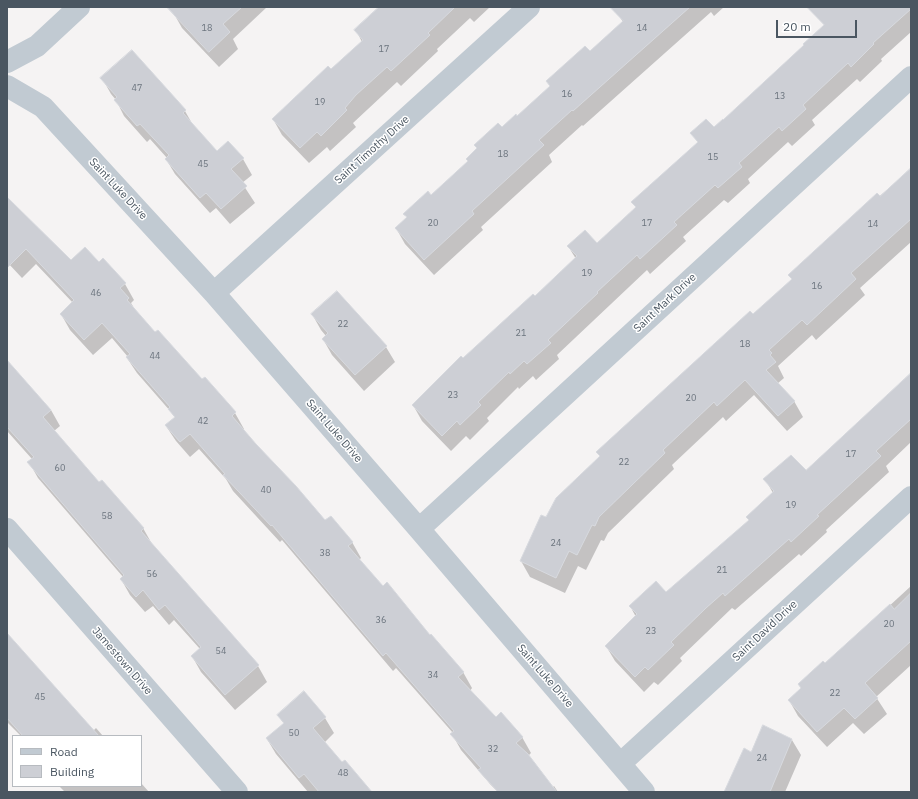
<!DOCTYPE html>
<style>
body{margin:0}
#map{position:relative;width:918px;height:799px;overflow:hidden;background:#f5f3f3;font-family:"IBM Plex Sans",sans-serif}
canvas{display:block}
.frame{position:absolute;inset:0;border:8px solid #4a5661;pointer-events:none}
.legend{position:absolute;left:12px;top:735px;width:130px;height:52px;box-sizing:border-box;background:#fff;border:1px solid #b7bbc0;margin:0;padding:5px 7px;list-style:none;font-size:12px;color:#4a5661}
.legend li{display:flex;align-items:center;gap:8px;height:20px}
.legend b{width:20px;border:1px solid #b7bbc0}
.scale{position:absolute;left:776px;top:20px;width:81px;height:18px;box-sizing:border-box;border:2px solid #4a5661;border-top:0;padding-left:5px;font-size:12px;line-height:14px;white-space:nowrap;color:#4a5661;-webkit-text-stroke:3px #fff;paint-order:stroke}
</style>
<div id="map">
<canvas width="918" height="799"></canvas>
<div class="frame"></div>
<ul class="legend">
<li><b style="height:5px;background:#c1cad2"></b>Road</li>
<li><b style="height:11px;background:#cdcfd5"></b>Building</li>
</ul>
<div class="scale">20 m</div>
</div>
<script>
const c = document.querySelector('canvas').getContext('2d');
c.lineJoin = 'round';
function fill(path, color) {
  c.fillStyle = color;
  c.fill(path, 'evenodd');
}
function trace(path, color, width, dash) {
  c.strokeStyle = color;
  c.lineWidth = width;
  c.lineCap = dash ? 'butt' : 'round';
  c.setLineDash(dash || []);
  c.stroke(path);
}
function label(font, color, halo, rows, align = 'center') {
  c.font = font + ' "IBM Plex Sans",sans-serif';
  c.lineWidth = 3;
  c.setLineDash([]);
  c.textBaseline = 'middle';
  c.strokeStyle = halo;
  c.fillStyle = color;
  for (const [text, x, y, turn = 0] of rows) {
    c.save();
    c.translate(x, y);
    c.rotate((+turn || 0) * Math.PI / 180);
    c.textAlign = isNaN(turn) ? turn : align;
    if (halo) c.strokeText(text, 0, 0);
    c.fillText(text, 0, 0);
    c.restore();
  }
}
fill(new Path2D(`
 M 179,7 L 267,7 L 233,39 L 238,49 L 219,67 L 182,28 L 173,12 Z
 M 381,7 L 490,7 L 474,22 L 470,18 L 437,49 L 438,51 L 401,86 L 397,82 L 353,123 L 356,127 L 330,151 L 327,147 L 309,163 L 282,135 L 273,119 L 331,71 L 362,42 L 356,30 Z
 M 631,7 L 724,7 L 714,16 L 711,12 L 583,126 L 582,125 L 549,155 L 552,162 L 481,227 L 483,230 L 434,275 L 405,244 L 396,228 L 407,218 L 405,214 L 431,196 L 468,162 L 467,160 L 502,128 L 517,117 L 623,22 L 620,17 Z
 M 845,7 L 911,7 L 911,32 L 881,59 L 882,61 L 860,82 L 857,79 L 812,120 L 815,125 L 792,146 L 788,142 L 748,179 L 750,183 L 728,203 L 724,200 L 683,237 L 686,241 L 650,274 L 647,270 L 557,355 L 559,359 L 536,380 L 533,376 L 519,389 L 518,387 L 487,418 L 489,421 L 470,440 L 466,436 L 451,451 L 422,421 L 413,405 L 463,359 L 535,298 L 576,259 L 568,246 L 597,244 L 636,208 L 633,203 L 698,143 L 692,133 L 714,128 L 723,121 Z
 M 132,51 L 185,111 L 194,127 L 217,152 L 228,142 L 243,159 L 252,175 L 242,183 L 255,203 L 230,224 L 216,208 L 210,213 L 175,174 L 166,159 L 167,158 L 150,139 L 147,142 L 124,116 L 116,100 L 111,94 L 102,78 Z
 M 911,169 L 911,242 L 860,288 L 865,295 L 816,340 L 812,335 L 778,366 L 784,378 L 777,384 L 794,401 L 803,417 L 787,431 L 754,395 L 726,421 L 723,417 L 672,465 L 674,469 L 608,533 L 604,541 L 601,540 L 586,570 L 578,566 L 565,593 L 530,577 L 521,561 L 542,516 L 547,518 L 600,457 L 598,452 L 792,280 L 789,275 Z
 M 7,201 L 71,262 L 99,263 L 103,260 L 125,284 L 134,300 L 131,303 L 137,313 L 155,333 L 235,413 L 244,429 L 243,430 L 325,522 L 352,542 L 361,558 L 359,560 L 383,587 L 463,672 L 472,688 L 470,691 L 495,718 L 522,737 L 531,753 L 528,756 L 552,788 L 554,786 L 558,792 L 498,792 L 490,784 L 461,750 L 452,734 L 453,733 L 396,668 L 393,671 L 282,540 L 280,542 L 233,491 L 226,479 L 199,449 L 190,457 L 176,441 L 166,426 L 175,418 L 171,412 L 137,373 L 127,358 L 128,357 L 112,338 L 93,355 L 70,330 L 61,314 L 73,303 L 36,264 L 22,278 L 7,262 Z
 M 312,314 L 386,347 L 395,362 L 364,391 L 332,355 L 323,339 L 326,336 L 321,330 Z
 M 7,362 L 51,410 L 60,426 L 54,431 L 99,484 L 143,528 L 152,544 L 258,666 L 267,682 L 235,710 L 201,672 L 192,656 L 200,649 L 174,620 L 169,625 L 153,606 L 145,612 L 130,595 L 121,579 L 123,577 L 38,478 L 29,462 L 32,459 L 7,431 Z
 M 911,374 L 911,442 L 886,466 L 889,472 L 826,530 L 827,532 L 801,556 L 799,554 L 735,610 L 732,608 L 680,658 L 682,661 L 658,685 L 654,682 L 644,692 L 615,661 L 606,646 L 636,617 L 630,606 L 666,593 L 750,521 L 773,493 L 765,479 L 806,471 Z
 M 911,586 L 911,665 L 876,697 L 887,714 L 864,734 L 853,723 L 827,747 L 798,716 L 789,700 L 825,665 Z
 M 7,634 L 93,731 L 96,728 L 103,736 L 21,736 L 7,722 Z
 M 304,693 L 325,718 L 334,733 L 324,743 L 342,764 L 371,792 L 308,792 L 276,754 L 267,739 L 284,724 L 278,715 Z
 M 763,726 L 792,740 L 801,755 L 785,792 L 725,792 L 751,753 Z
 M 141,783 L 149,792 L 65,792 L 59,786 L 141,786 Z`), '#0003');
const building = new Path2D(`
 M 167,7 L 242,7 L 223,24 L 230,32 L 209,52 Z
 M 379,7 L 455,7 L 428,33 L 430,35 L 391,71 L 387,67 L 356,95 L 345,108 L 347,110 L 321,136 L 317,132 L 300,148 L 272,119 L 328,66 L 331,69 L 363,40 L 354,30 Z
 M 610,7 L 690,7 L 573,111 L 572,110 L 539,140 L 544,145 L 472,211 L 474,214 L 424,260 L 395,228 L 407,217 L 403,214 L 428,191 L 431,195 L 468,161 L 466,159 L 477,148 L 474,145 L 498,123 L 502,127 L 516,114 L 517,116 L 550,86 L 546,81 L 585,46 L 590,51 L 623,21 Z
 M 807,7 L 911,7 L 911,9 L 873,43 L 874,44 L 851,67 L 848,63 L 803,105 L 806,109 L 782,131 L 779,127 L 739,163 L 742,167 L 718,188 L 715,185 L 674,222 L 677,225 L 640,259 L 637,255 L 597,292 L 598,293 L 548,340 L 551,343 L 527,364 L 524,361 L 510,374 L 509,372 L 478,402 L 481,405 L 460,425 L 457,421 L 442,436 L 412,405 L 461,356 L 463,358 L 533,294 L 535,296 L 577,256 L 567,246 L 585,230 L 597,243 L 636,207 L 631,202 L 698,142 L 690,133 L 706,119 L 714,127 L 723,119 L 723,120 L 804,45 L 803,44 L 824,25 Z
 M 132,50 L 186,110 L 183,113 L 217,151 L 228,141 L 244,158 L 231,169 L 247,186 L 221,209 L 206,193 L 200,198 L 165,159 L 169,155 L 140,124 L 137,126 L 114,100 L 117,97 L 100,78 Z
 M 911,168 L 911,219 L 851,273 L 856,279 L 807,325 L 802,320 L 769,350 L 772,353 L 770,355 L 776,362 L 766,370 L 795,401 L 778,416 L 745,380 L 717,406 L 714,402 L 663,450 L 665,453 L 599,517 L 595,526 L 592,525 L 577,555 L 569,551 L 556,578 L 520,561 L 541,515 L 546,517 L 556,498 L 600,456 L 596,452 L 750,311 L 753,314 L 792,279 L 788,275 L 838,229 L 877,193 L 880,196 Z
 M 7,197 L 71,260 L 85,247 L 99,262 L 103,258 L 126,283 L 120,288 L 129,298 L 127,300 L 155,332 L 158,330 L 202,379 L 205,377 L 236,412 L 232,416 L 256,444 L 296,486 L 325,520 L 331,516 L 353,542 L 348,546 L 383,586 L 387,582 L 430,635 L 431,634 L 464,672 L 458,677 L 496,717 L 501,712 L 523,737 L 516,743 L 528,754 L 557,792 L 498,792 L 478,770 L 481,768 L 450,734 L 454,731 L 386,653 L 383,656 L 272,525 L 271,526 L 223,475 L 225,474 L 190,434 L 180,442 L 165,425 L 175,417 L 168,409 L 170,407 L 126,357 L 130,354 L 102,323 L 84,340 L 60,314 L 74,300 L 26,249 L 7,268 Z
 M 337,291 L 387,346 L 355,375 L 322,339 L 328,333 L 311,314 Z
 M 7,360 L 51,410 L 43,417 L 99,482 L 102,480 L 144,528 L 141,531 L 259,665 L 225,695 L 191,656 L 201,647 L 165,605 L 159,610 L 143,590 L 136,597 L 120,579 L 124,575 L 27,462 L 34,457 L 7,427 Z
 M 911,373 L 911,419 L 876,451 L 881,456 L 817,515 L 819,516 L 791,542 L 789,539 L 725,596 L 723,593 L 706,608 L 671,642 L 674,645 L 648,670 L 645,667 L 635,677 L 605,646 L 637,614 L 629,606 L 656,581 L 666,592 L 749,520 L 746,517 L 774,491 L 763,479 L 791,455 L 806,470 Z
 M 911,593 L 911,641 L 865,683 L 878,698 L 855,719 L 844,708 L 817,732 L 788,700 L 801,688 L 798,684 L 823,661 L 825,663 L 890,604 L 894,609 Z
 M 7,633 L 99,736 L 23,736 L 7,718 Z
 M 304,691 L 326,717 L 313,728 L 342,762 L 345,760 L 372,792 L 319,792 L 304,774 L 299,778 L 266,738 L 284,723 L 277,715 Z
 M 763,725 L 792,739 L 770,792 L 724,792 L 744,748 L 751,752 Z`);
fill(building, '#cdcfd5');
trace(building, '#d7d9de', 1);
trace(new Path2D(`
 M 7,62 L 37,46 L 79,7
 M 7,86 L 43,107 L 214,293 L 419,529 L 644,792
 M 214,293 L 529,7
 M 7,529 L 237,792
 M 419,529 L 911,77
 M 620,764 L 911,497`), '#c1cad2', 22);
label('9px', '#6b747e', null, [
 ["18",207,28],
 ["14",642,28],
 ["17",384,49],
 ["47",137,88],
 ["16",567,94],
 ["13",780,96],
 ["19",320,102],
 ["18",503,154],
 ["15",713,157],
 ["45",203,164],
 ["20",433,223],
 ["17",647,223],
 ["14",873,224],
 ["19",587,273],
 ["16",817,286],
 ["46",96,293],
 ["22",343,324],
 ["21",521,333],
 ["18",745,344],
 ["44",155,356],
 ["23",453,395],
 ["20",691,398],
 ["42",203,421],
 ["17",851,454],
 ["22",624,462],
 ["60",60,468],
 ["40",266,490],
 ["19",791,505],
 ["58",107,516],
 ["24",556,543],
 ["38",325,553],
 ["21",722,570],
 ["56",152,574],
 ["36",381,620],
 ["20",889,624],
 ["23",651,631],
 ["54",221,651],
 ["34",433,675],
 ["22",835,693],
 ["45",40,697],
 ["50",294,733],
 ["32",493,749],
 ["24",762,758],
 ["48",343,773]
]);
label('11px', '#4a5661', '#fff', [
 ["Saint Timothy Drive",372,150,-42],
 ["Saint Luke Drive",118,189,47],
 ["Saint Mark Drive",665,303,-43],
 ["Saint Luke Drive",334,431,49],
 ["Saint David Drive",765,631,-43],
 ["Jamestown Drive",122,661,49],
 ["Saint Luke Drive",545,676,49]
]);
</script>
